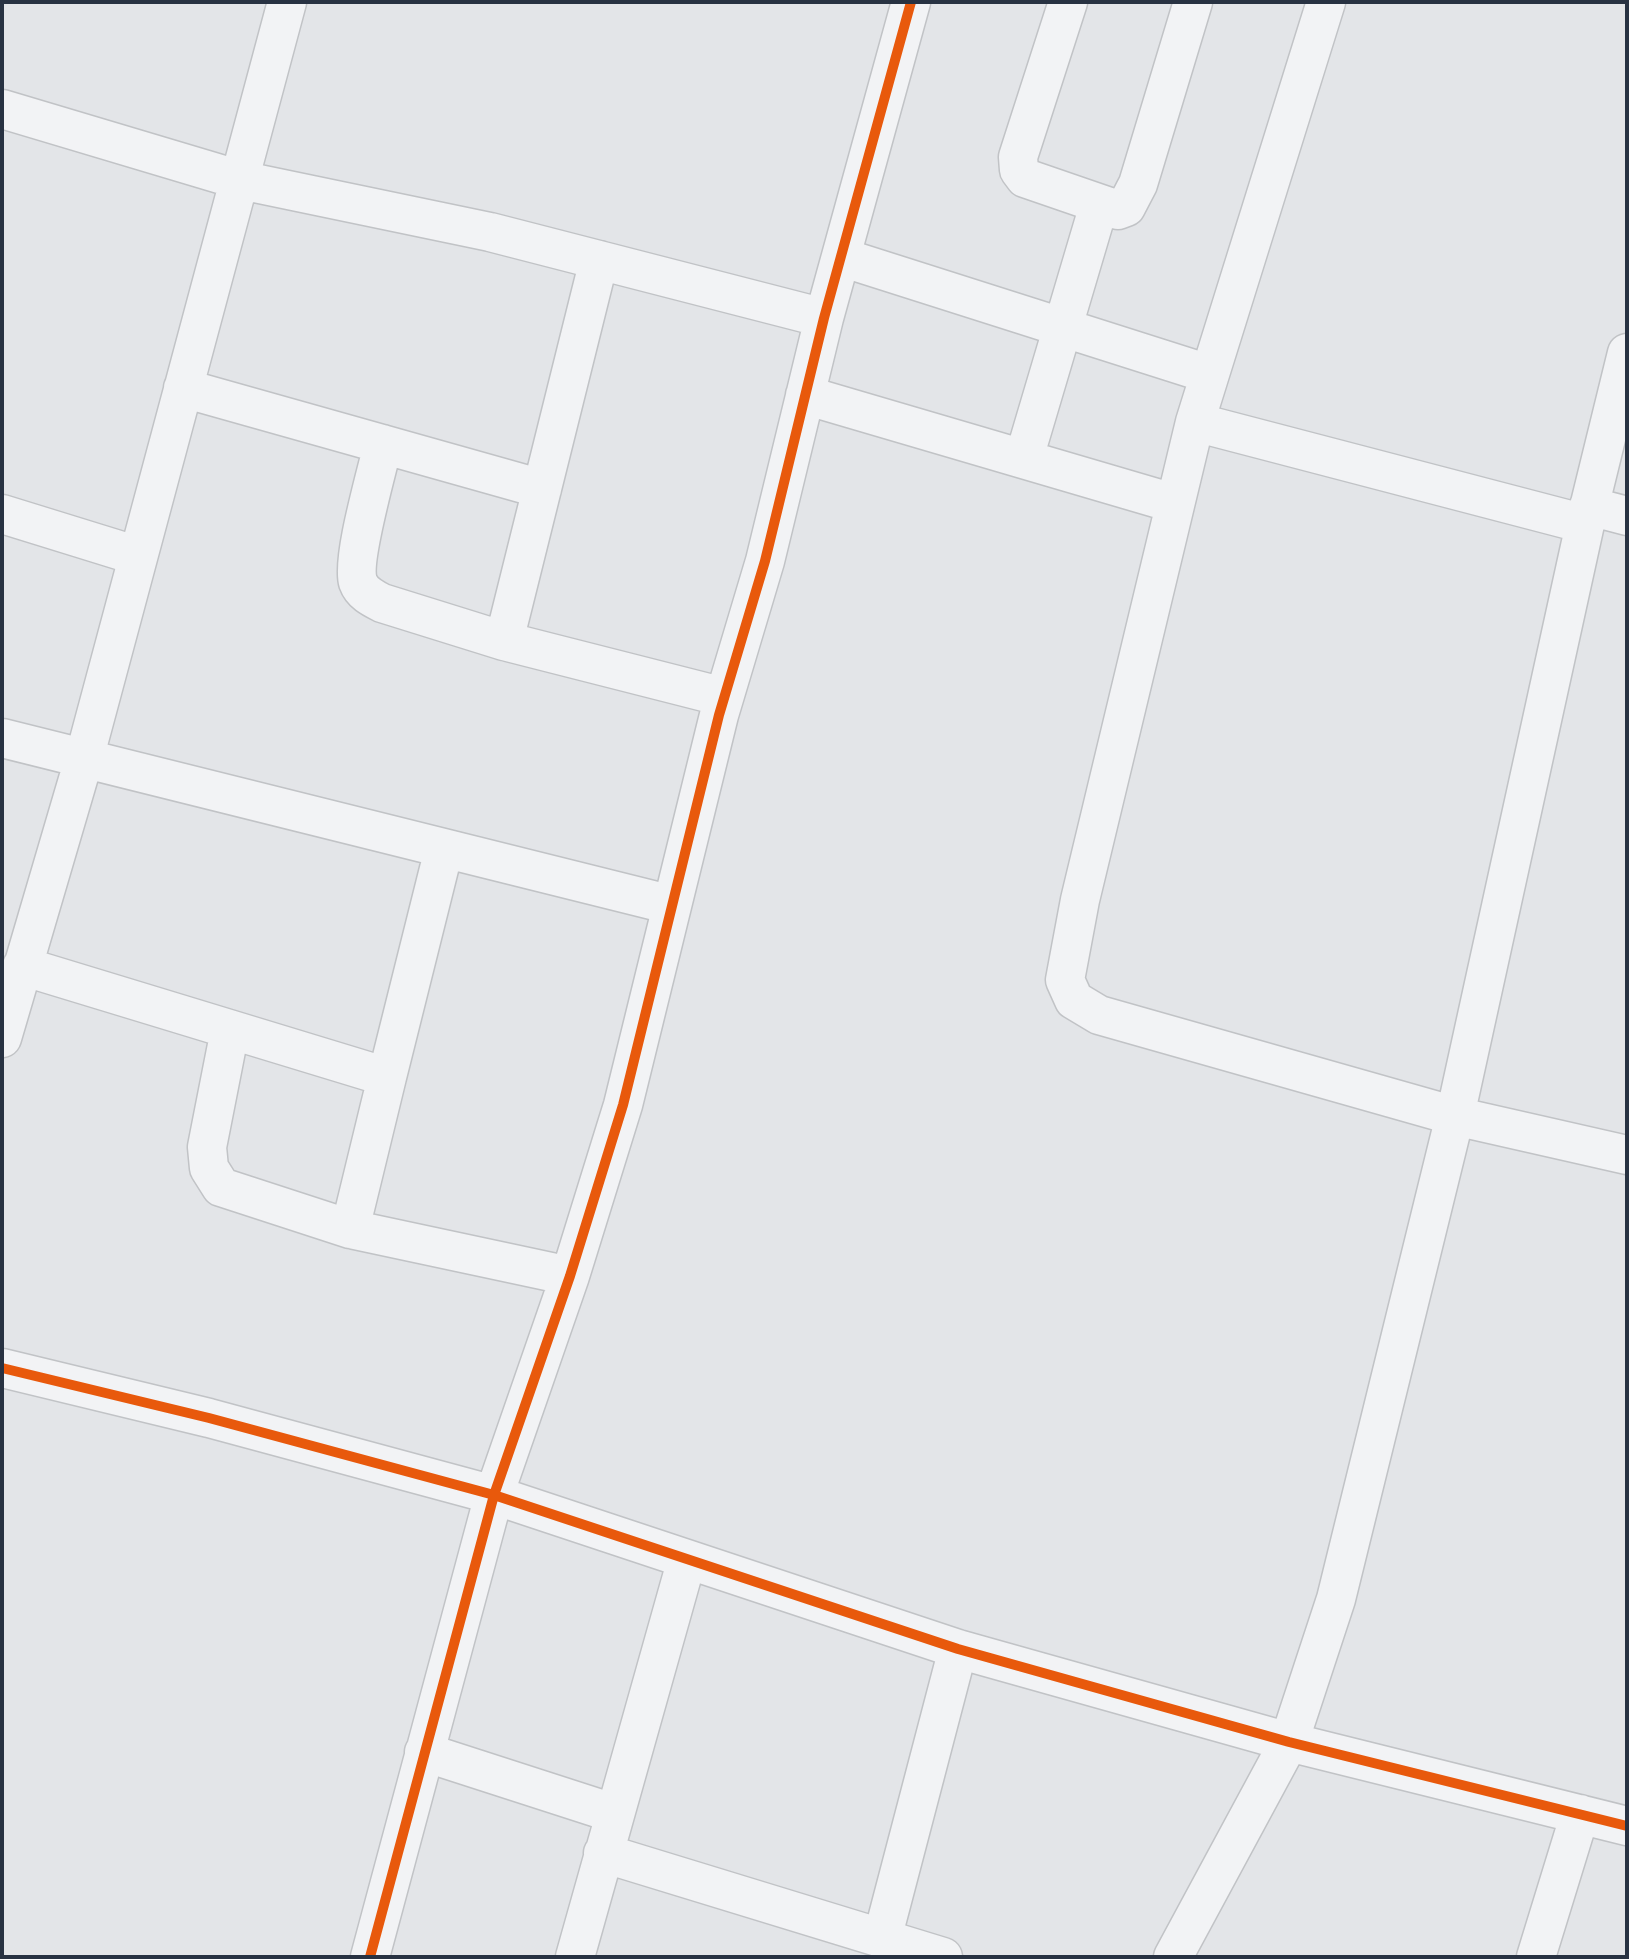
<!DOCTYPE html>
<style>
body{margin:0}
#map{position:relative;width:1629px;height:1959px;overflow:hidden;background:#e3e5e8;font-family:Raleway,sans-serif}
canvas{display:block}
.frame{position:absolute;inset:0;border:4px solid #283242;pointer-events:none}
</style>
<div id="map">
<canvas width="1629" height="1959"></canvas>
<div class="frame"></div>
</div>
<script>
const c = document.querySelector('canvas').getContext('2d');
c.lineJoin = 'round';
function trace(path, color, width, dash) {
  c.strokeStyle = color;
  c.lineWidth = width;
  c.lineCap = dash ? 'butt' : 'round';
  c.setLineDash(dash || []);
  c.stroke(path);
}
const minor = new Path2D(`
 M 1068,2 L 1018,157 L 1019,170 L 1025,178 L 1118,210 L 1126,207 L 1138,184 L 1193,2
 M 1326,2 L 1195,422 L 1080,900 L 1065,980 L 1074,1000 L 1099,1015 L 1455,1116 L 1627,1155
 M 2,109 L 240,180 L 490,232 L 824,318
 M 841,257 L 1209,374
 M 599,260 L 504,641 L 724,697
 M 183,388 L 542,489
 M 805,395 L 1173,503
 M 1195,422 L 1585,524
 M 383,444 C 377,472 351,559 358,582 C 362,593 372,598 382,603 L 504,641
 M 1024,458 L 1099,205
 M 1589,506 L 1627,516
 M 2,514 L 138,556
 M 2,738 L 672,905
 M 22,966 L 387,1077 L 350,1229 L 570,1276
 M 230,1030 L 207,1147 L 209,1168 L 221,1187 L 350,1229
 M 2,1038 L 84,759 L 287,2
 M 387,1077 L 444,849
 M 2,1368 L 209,1418 L 494,1495 L 958,1649 L 1289,1742 L 1627,1826
 M 424,1752 L 613,1813
 M 603,1853 L 943,1957
 M 882,1939 L 958,1649
 M 370,1957 L 494,1495 L 570,1276 L 623,1105 L 719,715 L 765,561 L 824,318 L 911,2
 M 575,1957 L 687,1559
 M 1173,1957 L 1289,1742 L 1336,1599 L 1455,1116 L 1585,524 L 1627,353
 M 1536,1957 L 1580,1814`);
trace(minor, '#c1c3c6', 41);
trace(minor, '#f2f3f5', 38);
trace(new Path2D(`
 M 2,1368 L 209,1418 L 494,1495 L 958,1649 L 1289,1742 L 1627,1826
 M 370,1957 L 494,1495 L 570,1276 L 623,1105 L 719,715 L 765,561 L 824,318 L 911,2`), '#e8590c', 10);
</script>
